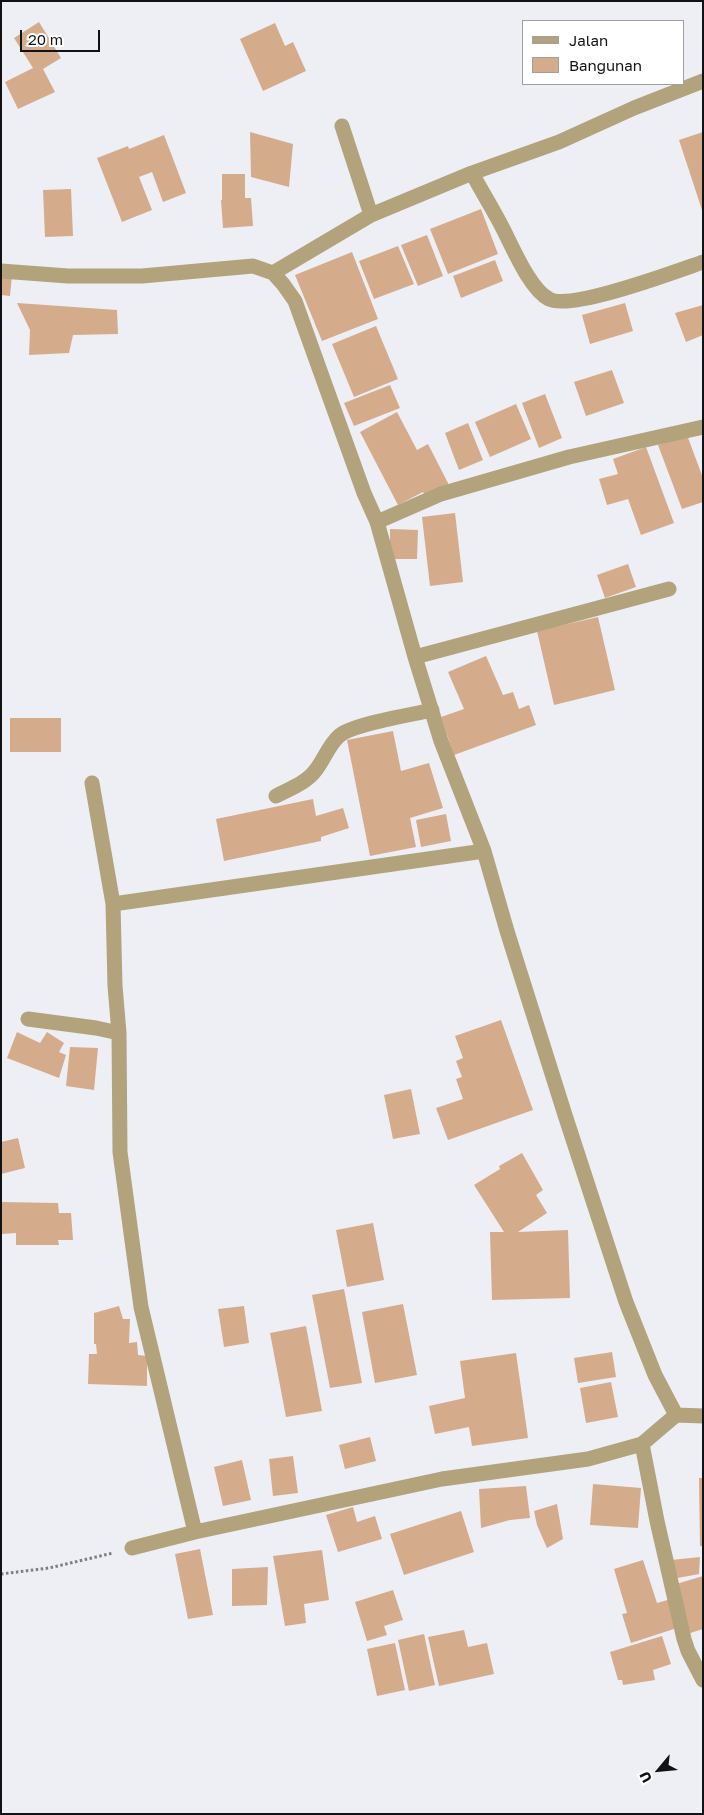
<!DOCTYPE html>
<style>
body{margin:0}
#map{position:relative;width:704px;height:1815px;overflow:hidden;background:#eeeef5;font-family:"Golos Text",sans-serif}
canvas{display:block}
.frame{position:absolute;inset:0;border:2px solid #121214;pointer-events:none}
.legend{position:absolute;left:522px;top:20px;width:162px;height:65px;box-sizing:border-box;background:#fff;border:1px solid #a0a0a1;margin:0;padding:6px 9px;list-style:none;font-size:15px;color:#121214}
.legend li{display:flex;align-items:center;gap:10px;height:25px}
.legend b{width:25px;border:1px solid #a0a0a1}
.north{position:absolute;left:634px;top:1745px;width:50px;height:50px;-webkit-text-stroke:4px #fff;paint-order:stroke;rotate:242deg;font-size:14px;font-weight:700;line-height:20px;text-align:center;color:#121214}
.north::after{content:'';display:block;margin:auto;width:18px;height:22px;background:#121214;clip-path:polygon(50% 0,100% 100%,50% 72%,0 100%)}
.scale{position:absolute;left:20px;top:30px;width:80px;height:22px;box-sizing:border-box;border:2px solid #121214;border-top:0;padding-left:6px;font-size:15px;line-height:18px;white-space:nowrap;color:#121214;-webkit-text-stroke:4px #fff;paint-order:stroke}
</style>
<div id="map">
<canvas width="704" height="1815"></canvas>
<div class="frame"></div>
<ul class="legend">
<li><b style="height:6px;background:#b3a37c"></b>Jalan</li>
<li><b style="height:14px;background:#d4ac8c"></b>Bangunan</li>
</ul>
<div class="north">U</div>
<div class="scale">20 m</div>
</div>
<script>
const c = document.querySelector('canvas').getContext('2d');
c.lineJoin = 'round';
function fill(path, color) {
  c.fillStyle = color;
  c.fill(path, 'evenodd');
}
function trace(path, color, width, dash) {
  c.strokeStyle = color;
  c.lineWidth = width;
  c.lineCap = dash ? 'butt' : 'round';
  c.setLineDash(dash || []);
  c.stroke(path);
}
fill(new Path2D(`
 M 39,22 L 61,58 L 43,69 L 55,92 L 18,109 L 5,82 L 33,68 L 14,38 Z
 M 275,23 L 285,46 L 293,42 L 306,71 L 263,91 L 240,39 Z
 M 250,132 L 293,144 L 289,187 L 251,177 Z
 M 703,132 L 703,210 L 702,210 L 679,140 Z
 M 164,135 L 186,193 L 163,202 L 152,172 L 139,177 L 152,210 L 122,222 L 97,158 L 128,146 L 129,149 Z
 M 222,174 L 245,174 L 245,198 L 251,198 L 253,226 L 223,228 L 221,200 L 222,200 Z
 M 71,189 L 73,236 L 45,237 L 43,190 Z
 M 481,209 L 498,254 L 448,274 L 430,229 Z
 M 427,235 L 443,276 L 418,286 L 401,245 Z
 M 398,246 L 414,284 L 374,299 L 359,261 Z
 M 352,252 L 378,319 L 322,341 L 295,275 Z
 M 495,260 L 503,281 L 461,298 L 453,276 Z
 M 1,274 L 12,275 L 10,296 L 1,295 Z
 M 17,303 L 117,310 L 118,334 L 73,335 L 69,353 L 29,355 L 30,330 Z
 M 625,303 L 633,331 L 590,344 L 582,315 Z
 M 703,305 L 703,335 L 686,342 L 675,313 Z
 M 376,326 L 398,379 L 354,397 L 332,344 Z
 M 612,370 L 624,403 L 586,416 L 574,382 Z
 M 390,385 L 400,408 L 354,426 L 344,403 Z
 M 545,394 L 562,438 L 539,448 L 522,403 Z
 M 516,404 L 531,439 L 490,457 L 475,422 Z
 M 397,412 L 417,450 L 428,444 L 449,485 L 426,497 L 423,492 L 398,505 L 360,432 Z
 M 468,423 L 483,460 L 459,470 L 445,433 Z
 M 687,435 L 703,478 L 703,502 L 682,509 L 658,445 Z
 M 646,447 L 674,523 L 641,535 L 628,499 L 607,505 L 599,479 L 618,474 L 613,459 Z
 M 455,513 L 463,582 L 430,586 L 422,517 Z
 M 390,529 L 418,530 L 417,559 L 390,559 Z
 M 628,564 L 636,587 L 605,598 L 597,575 Z
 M 598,617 L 615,690 L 554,705 L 537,631 Z
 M 486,656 L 503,695 L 513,692 L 519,709 L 529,705 L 536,725 L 454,755 L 441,717 L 464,709 L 448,672 Z
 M 10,718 L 61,718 L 61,752 L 10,752 Z
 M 393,731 L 401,771 L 429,763 L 443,808 L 410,818 L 416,847 L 370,856 L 347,740 Z
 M 313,799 L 316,816 L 343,808 L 349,828 L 321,837 L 321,841 L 224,861 L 216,819 Z
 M 446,814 L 451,841 L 421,847 L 416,820 Z
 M 501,1020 L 533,1110 L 448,1140 L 436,1108 L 463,1099 L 456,1079 L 462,1077 L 456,1061 L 463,1058 L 455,1036 Z
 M 17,1032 L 40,1043 L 47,1032 L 64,1043 L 59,1052 L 66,1055 L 59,1078 L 7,1058 Z
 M 70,1047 L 98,1048 L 94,1090 L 66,1086 Z
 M 411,1089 L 420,1134 L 393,1139 L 384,1095 Z
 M 18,1138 L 25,1168 L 1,1174 L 1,1142 Z
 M 522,1153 L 543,1190 L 536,1195 L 547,1213 L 518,1232 L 568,1230 L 570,1298 L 492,1300 L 490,1232 L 504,1232 L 474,1185 L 500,1169 L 499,1166 Z
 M 1,1202 L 58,1203 L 59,1213 L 71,1213 L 73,1240 L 58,1240 L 59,1245 L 16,1245 L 16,1233 L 1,1234 Z
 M 373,1223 L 384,1280 L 347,1287 L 336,1230 Z
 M 344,1289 L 362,1383 L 330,1388 L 312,1295 Z
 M 403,1304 L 417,1375 L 375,1383 L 362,1312 Z
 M 119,1306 L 123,1319 L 130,1319 L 129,1343 L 137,1342 L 138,1355 L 147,1356 L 147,1386 L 88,1384 L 89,1354 L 97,1354 L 96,1344 L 94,1344 L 94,1313 Z
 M 244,1306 L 249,1343 L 224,1347 L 218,1309 Z
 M 306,1326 L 322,1411 L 286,1417 L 270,1333 Z
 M 612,1352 L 616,1377 L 578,1383 L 574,1358 Z
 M 516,1353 L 528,1438 L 472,1446 L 469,1427 L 435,1434 L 429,1406 L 465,1398 L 460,1361 Z
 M 611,1382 L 618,1417 L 586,1423 L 580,1388 Z
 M 370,1437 L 376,1461 L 345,1469 L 339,1445 Z
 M 293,1456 L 298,1493 L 273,1496 L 269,1459 Z
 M 242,1460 L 251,1500 L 223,1506 L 214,1467 Z
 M 699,1478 L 703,1478 L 703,1546 L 700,1546 Z
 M 593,1484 L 641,1488 L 638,1528 L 590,1525 Z
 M 526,1486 L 530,1518 L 510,1520 L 481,1528 L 479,1489 Z
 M 557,1504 L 563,1539 L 547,1548 L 537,1525 L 534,1511 Z
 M 353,1507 L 357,1522 L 375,1516 L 382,1539 L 338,1552 L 326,1515 Z
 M 461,1511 L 474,1552 L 404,1575 L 390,1534 Z
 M 200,1549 L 213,1615 L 188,1619 L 175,1554 Z
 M 322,1550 L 329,1600 L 304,1604 L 306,1623 L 285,1626 L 273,1556 Z
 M 700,1557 L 699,1574 L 672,1579 L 671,1560 Z
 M 643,1560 L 657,1603 L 671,1599 L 680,1627 L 631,1643 L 622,1614 L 627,1613 L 614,1569 Z
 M 268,1567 L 267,1605 L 232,1606 L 232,1569 Z
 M 703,1576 L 703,1629 L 687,1634 L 673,1585 Z
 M 393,1590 L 403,1620 L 384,1626 L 387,1635 L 367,1641 L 355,1602 Z
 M 464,1630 L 468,1647 L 487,1643 L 494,1674 L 439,1686 L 428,1637 Z
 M 424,1634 L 435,1685 L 409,1691 L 398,1640 Z
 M 662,1636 L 671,1664 L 653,1670 L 655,1680 L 623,1685 L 622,1680 L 618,1680 L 610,1652 Z
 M 395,1643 L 405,1690 L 377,1696 L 367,1649 Z`), '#d4ac8c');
trace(new Path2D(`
 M 1,1574 L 49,1568 L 113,1553`), '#7d7d82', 3, [2.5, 2.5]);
trace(new Path2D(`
 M 342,126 L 371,215
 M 472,173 L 559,142 L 634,108 L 703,81
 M 1,271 L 68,276 L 142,276 L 253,266 L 273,273 L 283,284 L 295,301 L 364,493 L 377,522 L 415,657 L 441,741 L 484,851 L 507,931 L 565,1115 L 626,1302 L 655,1375 L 676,1415
 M 273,273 L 371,215 L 472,173 C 481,190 491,206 500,223 C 511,243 529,289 549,299 C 571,311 677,271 703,262
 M 377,522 L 441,494 L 569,457 L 703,427
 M 415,657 L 669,589
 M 92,783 L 113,904 L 484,851
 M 276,796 C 289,789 306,783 315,771 C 324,760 328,746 339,736 C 352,724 411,715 432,710
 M 113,904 L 115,986 L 119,1033 L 120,1152 L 141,1307 L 195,1532
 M 28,1019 L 96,1028 L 119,1033
 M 642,1444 L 657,1521 L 684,1639 L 688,1651 L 703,1680
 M 132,1548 L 195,1532 L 442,1479 L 588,1459 L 642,1444 L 676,1415 L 703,1416`), '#b3a37c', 15);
</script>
